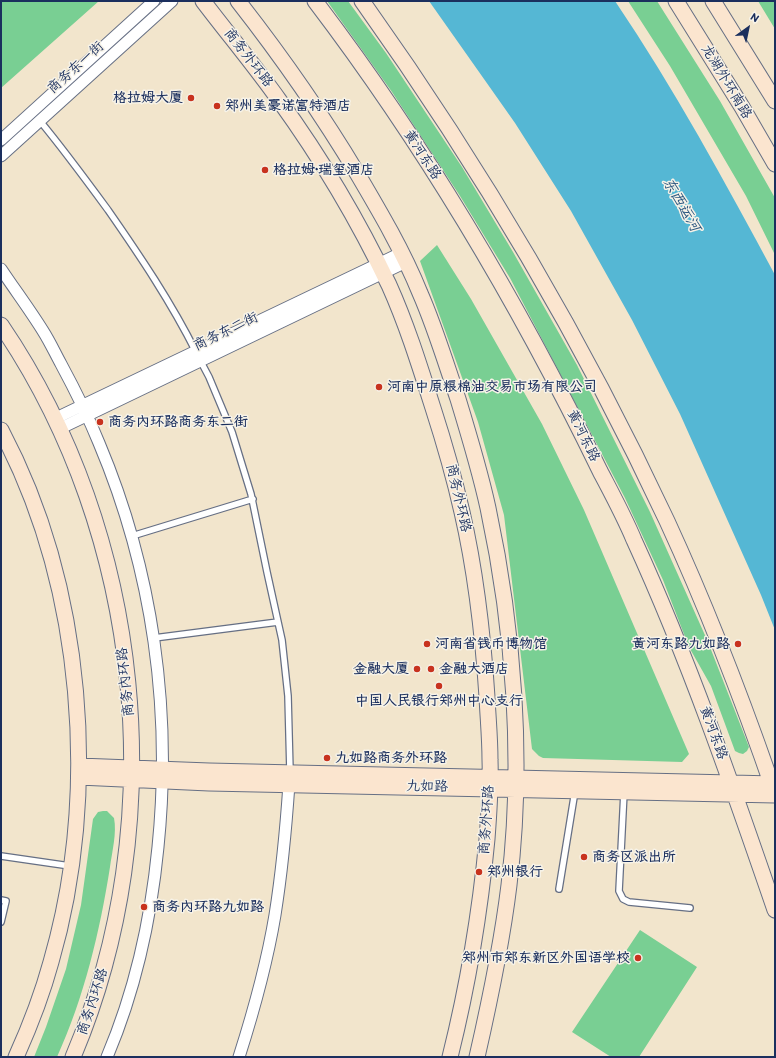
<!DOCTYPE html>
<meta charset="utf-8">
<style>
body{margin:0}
#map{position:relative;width:776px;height:1058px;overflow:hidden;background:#f2e5cc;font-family:Itim,sans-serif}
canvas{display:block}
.frame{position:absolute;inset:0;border:2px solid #1b2f5e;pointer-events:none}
.north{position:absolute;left:728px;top:8px;width:40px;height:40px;-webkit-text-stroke:3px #f7f3e8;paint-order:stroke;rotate:33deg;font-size:11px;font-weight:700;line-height:16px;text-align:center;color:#1b2f5e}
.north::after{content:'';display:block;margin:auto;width:14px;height:18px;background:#1b2f5e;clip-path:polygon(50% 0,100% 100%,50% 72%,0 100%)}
</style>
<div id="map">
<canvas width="776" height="1058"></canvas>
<div class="frame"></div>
<div class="north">N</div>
</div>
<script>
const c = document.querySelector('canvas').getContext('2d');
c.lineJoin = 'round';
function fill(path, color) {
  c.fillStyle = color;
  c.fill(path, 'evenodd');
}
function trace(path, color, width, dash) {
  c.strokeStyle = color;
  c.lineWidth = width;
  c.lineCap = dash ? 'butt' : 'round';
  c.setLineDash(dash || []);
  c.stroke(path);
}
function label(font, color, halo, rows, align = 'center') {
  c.font = font + ' Itim,"LXGW WenKai TC",sans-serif';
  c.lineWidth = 3;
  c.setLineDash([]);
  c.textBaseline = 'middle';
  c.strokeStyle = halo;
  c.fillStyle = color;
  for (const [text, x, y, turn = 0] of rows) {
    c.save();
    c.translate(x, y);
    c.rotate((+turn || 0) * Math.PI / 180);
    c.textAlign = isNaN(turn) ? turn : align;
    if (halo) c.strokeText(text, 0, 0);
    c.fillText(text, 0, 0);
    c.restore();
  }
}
fill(new Path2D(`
 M 1,1 L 99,1 L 1,88 Z
 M 327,1 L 348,1 L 386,53 L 462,167 L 513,252 L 577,365 L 650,512 L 708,642 L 749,747 L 747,751 L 743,754 L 739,753 L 735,751 L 711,686 L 689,647 L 663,580 L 625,498 L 510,278 L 460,196 L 392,92 Z
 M 628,1 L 657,1 L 720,101 L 775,198 L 775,255 L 746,196 L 670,66 Z
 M 758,1 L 775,1 L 775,29 Z
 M 437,245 L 471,299 L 542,424 L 584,510 L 689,754 L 682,762 L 543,758 L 539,756 L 532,749 L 504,515 L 478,422 L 420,261 Z
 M 103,811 L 107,811 L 114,818 C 117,833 112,852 110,867 C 100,931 84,998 57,1057 L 34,1057 L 46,1027 L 66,969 L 81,905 L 93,819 L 98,812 Z
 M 640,930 L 697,967 L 639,1057 L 611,1057 L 572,1032 Z`), '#79cf93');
fill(new Path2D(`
 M 429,1 L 615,1 C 674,88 725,182 775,275 L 775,630 L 761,595 L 680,414 L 632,320 L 571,211 L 515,123 Z`), '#55b7d4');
const lane = new Path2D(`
 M 40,121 C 64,150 86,180 108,210 C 140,256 171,302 196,352
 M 200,360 L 209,377 L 232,432 L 251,494 L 267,572 L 282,640 L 288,696 L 290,772
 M 132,536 L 253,499
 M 154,638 L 278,622
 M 624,792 L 619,891 L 623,899 L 629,902 L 690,908
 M 1,856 L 70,866
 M 559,889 L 575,791
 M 1,900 L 6,901 L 1,922`);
const street = new Path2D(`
 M 1,140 L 154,1
 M 1,156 L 172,1
 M 1,269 C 15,290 30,310 43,331 C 50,342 55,353 61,364 C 75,390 88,416 99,443 C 153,571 172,710 158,847 C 151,919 135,991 107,1057
 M 54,419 L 401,253
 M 59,429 L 406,262
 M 239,1057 C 254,1010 267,963 275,915 C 282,871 286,828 289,784`);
const secondary = new Path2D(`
 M 203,1 C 228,34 255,66 279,100 C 321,158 358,220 389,285 C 407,325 420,367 433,408 C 444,442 454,477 462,512 C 476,573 483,635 487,697 C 488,718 490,739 490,760 C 491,786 489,813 487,839 C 480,913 468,985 450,1057
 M 238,1 C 281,56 321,113 357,173 C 380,212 403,251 420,293 C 435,327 446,364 458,399 C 469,435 480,471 488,508 C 514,629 524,762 509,885 C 502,943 490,1000 477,1057
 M 315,1 C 426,147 520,306 600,471 C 612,494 624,516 634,540 C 689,660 732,785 775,910
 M 362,1 C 479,165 582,339 667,521 C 708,610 743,701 775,794
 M 676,1 L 742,107 L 775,164
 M 713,1 L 775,101
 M 1,325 C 144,535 172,823 73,1057
 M 1,430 C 84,587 100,793 51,962 C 42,995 30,1026 16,1057
 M 79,766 L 209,771 L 775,784
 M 79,777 L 209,783 L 775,795`);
trace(lane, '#666f84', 8);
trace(street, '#666f84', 13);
trace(secondary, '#666f84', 17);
trace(lane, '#fff', 5.5);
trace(street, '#fff', 11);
trace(secondary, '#fbe5cf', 15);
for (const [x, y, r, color] of [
 [191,98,4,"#c8321e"],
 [217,106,4,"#c8321e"],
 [265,170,4,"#c8321e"],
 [379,387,4,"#c8321e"],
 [100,422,4,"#c8321e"],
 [427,644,4,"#c8321e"],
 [738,644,4,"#c8321e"],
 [417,669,4,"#c8321e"],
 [431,669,4,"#c8321e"],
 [439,686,4,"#c8321e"],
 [327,758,4,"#c8321e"],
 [584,857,4,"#c8321e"],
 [479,872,4,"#c8321e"],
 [144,907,4,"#c8321e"],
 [638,958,4,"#c8321e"]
]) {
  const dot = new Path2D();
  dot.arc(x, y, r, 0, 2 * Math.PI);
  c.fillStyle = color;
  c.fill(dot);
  trace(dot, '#f7f3e8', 1.5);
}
label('14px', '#1b2f5e', '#f7f3e8', [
 ["商务外环路",248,58,52],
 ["商务东一街",76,68,-42],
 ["龙湖外环南路",726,82,59],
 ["黄河东路",422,155,57],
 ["商务东二街",226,332,-26],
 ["黄河东路",583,436,64],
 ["商务外环路",458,498,77],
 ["商务内环路",126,682,-96],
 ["黄河东路",713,733,70],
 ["九如路",427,787,1],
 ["商务外环路",487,820,-86],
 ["商务内环路",93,1002,-72]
]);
label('bold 14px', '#1b2f5e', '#f7f3e8', [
 ["格拉姆大厦",183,98,"right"],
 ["郑州美豪诺富特酒店",225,106],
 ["格拉姆·瑞玺酒店",273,170],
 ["河南中原粮棉油交易市场有限公司",387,387],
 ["商务内环路商务东二街",108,422],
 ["河南省钱币博物馆",435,644],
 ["黄河东路九如路",730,644,"right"],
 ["金融大厦",409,669,"right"],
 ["金融大酒店",439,669],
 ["中国人民银行郑州中心支行",439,701,"center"],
 ["九如路商务外环路",335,758],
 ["商务区派出所",592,857],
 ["郑州银行",487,872],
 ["商务内环路九如路",152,907],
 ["郑州市郑东新区外国语学校",630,958,"right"]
], 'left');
label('italic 15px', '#2c5881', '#f7f3e8', [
 ["东西运河",681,205,60]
]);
</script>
